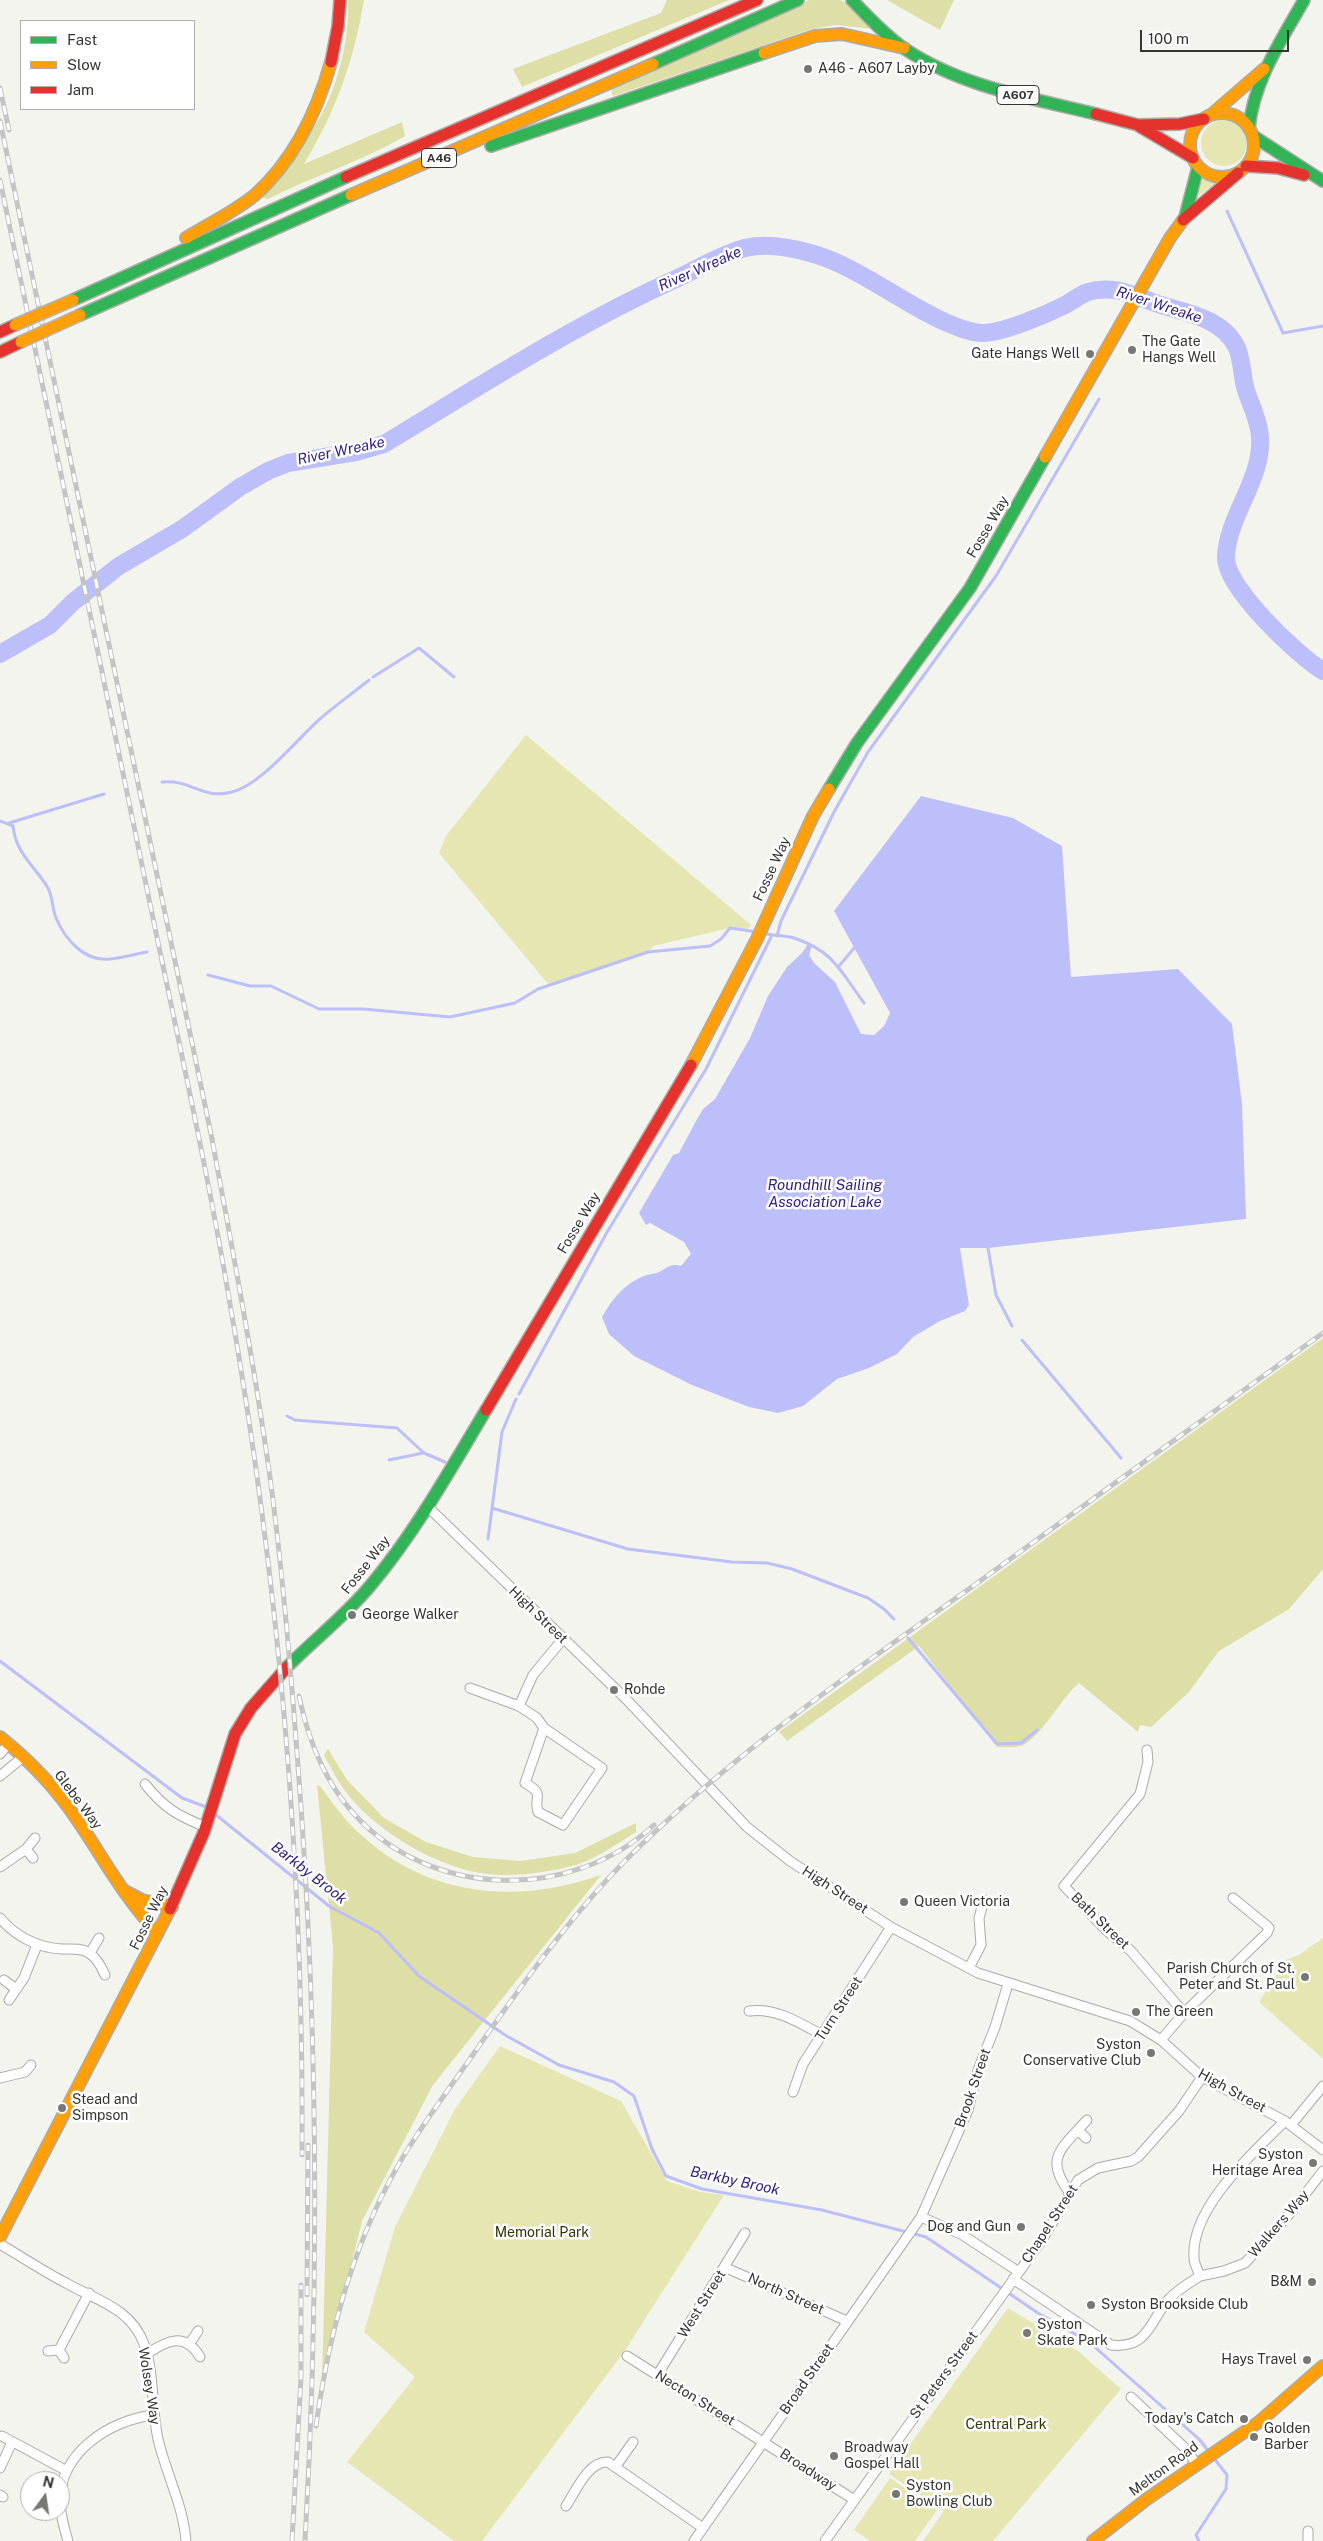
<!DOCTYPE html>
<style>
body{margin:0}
#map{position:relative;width:1323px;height:2541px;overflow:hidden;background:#f4f4ef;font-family:"Public Sans",sans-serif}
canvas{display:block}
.legend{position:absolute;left:20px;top:20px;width:175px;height:90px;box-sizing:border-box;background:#fff;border:1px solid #aeaeac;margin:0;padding:6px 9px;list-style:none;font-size:15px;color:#343430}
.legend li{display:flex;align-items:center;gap:10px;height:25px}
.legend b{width:25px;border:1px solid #aeaeac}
.north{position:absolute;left:20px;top:2471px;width:50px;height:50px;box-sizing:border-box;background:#fff;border:1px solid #aeaeac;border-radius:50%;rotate:14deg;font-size:14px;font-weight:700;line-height:20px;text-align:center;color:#343430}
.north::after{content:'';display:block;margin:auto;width:18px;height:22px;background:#777773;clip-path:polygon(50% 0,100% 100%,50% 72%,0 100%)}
.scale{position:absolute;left:1140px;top:30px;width:149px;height:22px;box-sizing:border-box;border:2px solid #343430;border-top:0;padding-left:6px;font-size:15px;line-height:18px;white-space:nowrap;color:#343430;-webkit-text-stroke:4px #fff;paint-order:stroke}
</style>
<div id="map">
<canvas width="1323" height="2541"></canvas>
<ul class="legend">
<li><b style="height:6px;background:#30b455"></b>Fast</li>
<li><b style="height:6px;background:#ff9f0a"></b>Slow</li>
<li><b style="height:6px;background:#e5322d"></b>Jam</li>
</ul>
<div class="north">N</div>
<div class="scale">100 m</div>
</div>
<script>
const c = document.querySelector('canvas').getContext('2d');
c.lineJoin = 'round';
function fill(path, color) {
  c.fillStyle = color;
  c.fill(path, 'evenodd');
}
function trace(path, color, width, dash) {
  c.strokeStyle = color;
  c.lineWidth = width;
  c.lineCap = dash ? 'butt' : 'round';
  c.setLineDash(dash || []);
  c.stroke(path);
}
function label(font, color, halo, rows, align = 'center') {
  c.font = font + ' "Public Sans",sans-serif';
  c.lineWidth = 5;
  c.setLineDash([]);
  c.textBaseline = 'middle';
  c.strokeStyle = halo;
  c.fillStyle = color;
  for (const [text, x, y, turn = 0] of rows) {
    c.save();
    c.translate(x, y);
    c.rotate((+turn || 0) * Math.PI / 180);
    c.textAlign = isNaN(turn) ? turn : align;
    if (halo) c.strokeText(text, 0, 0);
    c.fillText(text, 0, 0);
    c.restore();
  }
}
fill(new Path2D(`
 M1201 143a23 23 0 1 1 46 0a23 23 0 1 1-46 0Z
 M 1203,177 L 1217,182 L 1194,199 Z
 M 526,735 L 751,925 L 748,929 L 730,928 L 653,946 L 648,952 L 549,985 L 439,853 L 446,836 Z
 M 1323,1938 L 1323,2059 L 1259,2002 L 1287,1959 L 1299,1955 Z
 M 500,2046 L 621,2101 L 667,2181 L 700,2192 L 724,2195 L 624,2352 L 482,2541 L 454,2541 L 347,2462 L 415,2377 L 364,2332 L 395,2227 L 455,2109 Z
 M 1008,2308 L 1078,2351 L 1121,2389 L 993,2541 L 923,2541 L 944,2511 L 889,2474 Z
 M 890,2478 L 937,2510 L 915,2541 L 870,2541 L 854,2530 Z`), '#e5e6b1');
fill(new Path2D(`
 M 348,0 L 364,0 C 353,63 337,109 304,164 L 402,122 L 405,136 C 361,162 313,176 268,199 L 261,197 C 280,174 300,152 315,126 C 337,91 350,41 348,0 Z
 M 667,0 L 729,0 L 522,87 L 513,69 L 661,13 Z
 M 809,0 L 840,0 L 848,4 L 873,29 L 835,25 L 812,29 L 613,96 L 611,89 L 619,82 Z
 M 887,0 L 954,0 L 940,30 Z
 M 1323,1338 L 1323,1569 L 1289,1609 L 1219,1651 L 1189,1692 L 1151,1727 L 1140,1725 L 1138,1732 L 1079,1683 C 1061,1698 1039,1740 1021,1746 C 1014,1748 1004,1747 997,1747 L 919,1646 L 787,1741 L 779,1732 Z
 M 328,1749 L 347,1780 L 384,1818 L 426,1842 L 473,1857 L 521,1861 L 575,1853 L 636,1823 L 636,1832 C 617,1844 597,1858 576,1865 C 550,1872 517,1877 489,1874 C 444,1870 388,1838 357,1805 C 343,1791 333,1772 324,1755 Z
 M 317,1785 L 320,1786 C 329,1798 338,1811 348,1822 C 416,1895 510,1907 601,1875 L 433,2085 L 362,2221 L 322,2383 L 333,1946 Z`), '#dedfa6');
fill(new Path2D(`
 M 921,796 L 1013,818 L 1062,846 L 1071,977 L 1178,969 L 1232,1024 L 1242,1104 L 1246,1219 L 988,1248 L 960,1248 L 969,1305 L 965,1311 L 940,1321 L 913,1337 L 897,1354 L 869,1368 L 837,1379 L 803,1406 L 778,1413 L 749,1407 L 692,1385 L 634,1356 L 609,1334 L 602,1317 C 612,1299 624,1284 644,1276 C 649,1274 655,1274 659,1272 C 668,1268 670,1263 681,1266 L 691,1254 L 684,1242 L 650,1223 L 646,1225 L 639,1213 L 673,1155 L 679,1153 L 696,1121 L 703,1109 L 715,1099 L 750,1038 L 768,996 L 787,967 L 802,953 L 808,944 L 812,945 L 809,955 L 814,963 L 835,982 L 861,1034 L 874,1035 L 884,1026 L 890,1013 L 834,911 Z`), '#bdbffa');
trace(new Path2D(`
 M 1227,211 L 1283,333 L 1323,326
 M 373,677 L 419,648 L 454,677
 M 162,782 C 192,779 201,800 232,792 C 261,785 298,738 321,718 C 336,705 353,693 369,680
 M 0,821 L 13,826 C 16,854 34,865 48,888 C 53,898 52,908 56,918 C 65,939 84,962 110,959 C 122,958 135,954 147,952
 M 9,823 L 104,794
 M 763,933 C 773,936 784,935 794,938 C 834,951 841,972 864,1003
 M 777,936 L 781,921 L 834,812 L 868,752 L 996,576 L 1099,399
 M 839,966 L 855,947
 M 208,975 L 250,986 L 271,986 L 319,1009 L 363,1009 L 450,1017 L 515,1003 L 538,989 L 648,952 L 710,946 L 721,939 L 730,928 L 757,932
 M 988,1248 L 996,1295 L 1012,1326
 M 1022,1340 L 1121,1458
 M 519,1394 L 606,1234 L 706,1069 L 772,935
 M 287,1416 L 295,1420 L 397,1428 L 424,1453 L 445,1462
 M 389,1460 L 423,1453
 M 492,1508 L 628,1549 L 732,1562 L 767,1563 L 792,1569 L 868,1598 L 884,1609 L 894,1619
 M 488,1539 L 502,1432 L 516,1399
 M 908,1638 L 997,1744 L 1021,1743 L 1037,1730
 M 0,1661 L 182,1798 L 209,1808
 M 215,1814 L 329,1906 L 379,1933 L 419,1976 L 505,2035 L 559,2065 L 614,2082 L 634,2096 L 652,2149 L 666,2176 L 702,2189 L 822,2210 L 926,2237 L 1038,2313 L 1089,2342 L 1200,2440 L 1209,2452
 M 1199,2541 L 1196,2535 L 1226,2489 L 1227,2475 L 1213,2457`), '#bdbffa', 3);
trace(new Path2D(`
 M 0,654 L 50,625 L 73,602 L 119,566 L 182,529 L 240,487 L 268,471 L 288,463 L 356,452 L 384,444 C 480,386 576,324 678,278 C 699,268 722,254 745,248 C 766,243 789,247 810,253 C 854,264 902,303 945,322 C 957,327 971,333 984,333 C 1005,332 1045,315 1065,305 C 1072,301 1080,295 1088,292 C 1114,284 1134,296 1158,304 C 1186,313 1223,318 1237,348 C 1242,360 1242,374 1245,387 C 1250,404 1259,419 1260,437 C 1263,480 1227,516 1226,558 C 1226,588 1298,656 1323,671`), '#bdbffa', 18);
const street = new Path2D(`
 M 428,1507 L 627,1700 L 747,1827 L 790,1861 L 891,1927 L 978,1973 L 1130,2021 L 1161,2040 L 1202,2077 L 1285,2121 L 1323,2150
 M 470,1688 L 519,1706
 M 544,1728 L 602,1768 L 563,1825 L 538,1812 C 533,1795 546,1795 525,1783 L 544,1728 L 537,1718 L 519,1706 L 533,1675 L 563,1639
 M 1147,1750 L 1148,1762 L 1140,1794 L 1064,1886 L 1105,1929 L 1131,1951 L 1184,2013
 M 0,1754 L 9,1743
 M 0,1776 L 23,1757
 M 145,1784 C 164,1808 178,1816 206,1827
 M 26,1849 L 33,1858
 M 0,1867 L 26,1849 L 35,1838
 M 0,1918 C 15,1936 38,1948 62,1949 C 71,1949 82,1948 89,1953 C 97,1958 102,1968 105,1975
 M 90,1953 L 99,1938
 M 969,1968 L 981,1945 L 979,1918 L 984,1900
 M 4,1980 L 16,1989
 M 9,2000 L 24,1978 L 37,1945
 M 749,2011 C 775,2007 800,2023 822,2035
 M 1161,2040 L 1184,2013 L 1267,1933 L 1269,1928 L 1266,1925 L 1233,1898
 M 0,2078 L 25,2072 L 31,2065
 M 793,2092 L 803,2064 L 891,1927
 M 1291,2125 L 1323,2086
 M 1078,2130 L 1086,2138
 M 1070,2193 C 1043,2158 1062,2148 1087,2120
 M 921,2217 L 961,2234 L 1019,2272
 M 0,2244 C 22,2257 43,2271 66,2283 C 96,2300 131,2308 144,2344 C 155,2374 151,2408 158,2439 C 166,2474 183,2504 186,2541
 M 724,2267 L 847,2321
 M 1200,2276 L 1224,2271 L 1245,2263 L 1292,2211 L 1323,2171
 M 1013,2279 L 1111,2345 C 1148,2349 1149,2323 1168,2300 C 1177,2290 1189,2283 1200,2276 C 1198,2270 1194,2264 1194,2258 C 1190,2208 1253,2153 1285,2121
 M 190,2343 L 198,2331
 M 59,2350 L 89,2293
 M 48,2351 L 59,2350 L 64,2358
 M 147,2354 C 167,2340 185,2332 200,2357
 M 627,2356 L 853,2499
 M 658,2374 L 745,2233
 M 1131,2397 L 1188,2451 L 1196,2464
 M 2,2436 L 67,2471
 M 616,2466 L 633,2442
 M 0,2468 L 12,2442
 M 0,2495 L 3,2497
 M 566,2506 C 576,2491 588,2461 608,2462 L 703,2528
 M 68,2541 C 64,2528 61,2516 60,2503 C 59,2453 109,2420 154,2415
 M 694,2541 L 921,2217 L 968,2110 L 978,2070 L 995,2027 L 1008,1984
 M 825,2541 L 1042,2240 L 1078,2180 L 1098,2168 L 1131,2161 L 1138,2157 L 1179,2111 L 1202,2077
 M 1308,2541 L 1308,2531`);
const fast = new Path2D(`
 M 852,0 C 868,17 886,36 905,49 C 962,87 1031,98 1096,114
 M 653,64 L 798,0
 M 1249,128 C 1254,80 1281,41 1304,0
 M 1253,136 L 1323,181
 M 491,146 L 764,53
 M 1185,217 L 1198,167
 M 73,300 L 346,177
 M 80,315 L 351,195
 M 829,789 L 857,743 L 970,588 L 1045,457
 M 287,1667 C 315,1639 346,1615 371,1585 C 416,1531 450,1470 486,1410`);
const slow = new Path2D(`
 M 764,53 L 815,36 L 842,34 L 904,48
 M1190 145a32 32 0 1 1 64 0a32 32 0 1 1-64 0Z
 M 1211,115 L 1264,69
 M 351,195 L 653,64
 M 186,238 C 209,224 234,212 255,195 C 294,160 317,112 331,62
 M 1045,457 L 1170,238 L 1183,220
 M 691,1065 L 757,939 L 813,816 L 829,789
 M 0,1737 C 29,1760 55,1787 76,1818 C 103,1857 124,1898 158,1933
 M 123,1890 L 142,1900 L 172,1907
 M 0,2237 L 170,1909
 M 1093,2541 L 1147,2499 L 1259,2422 L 1323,2366`);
const jam = new Path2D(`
 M 331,62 L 338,26 L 340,0
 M 1096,114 L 1138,125 L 1180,124 L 1204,119
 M 1139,126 L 1193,158
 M 1246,166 L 1278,168 L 1304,175
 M 346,177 L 757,0
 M 1183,220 L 1238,173
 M 0,332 L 15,325
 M 0,352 L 21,342
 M 486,1410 L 691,1065
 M 170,1909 L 204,1832 L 235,1734 L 251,1708 L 287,1667`);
trace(street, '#ababa8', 11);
trace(fast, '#ababa8', 14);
trace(slow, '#ababa8', 14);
trace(jam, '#ababa8', 14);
trace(street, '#fdfdfd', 9);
trace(fast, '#30b455', 11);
trace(slow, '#ff9f0a', 11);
trace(jam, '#e5322d', 11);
const rail = new Path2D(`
 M 0,88 L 9,130
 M 0,121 L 211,1134 C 232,1246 253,1358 269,1470 C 282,1564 290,1659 297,1753 C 318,2016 320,2278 305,2541
 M 0,180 C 47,407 94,633 141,860 C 171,1008 205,1155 230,1304 C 279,1584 304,1871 302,2155
 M 299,1696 C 308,1739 324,1781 354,1814 C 431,1899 571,1902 654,1825
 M 307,2295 L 308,2145
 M 316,2426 C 329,2332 354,2239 403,2157 C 424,2122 449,2089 472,2056 C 519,1989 567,1920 624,1862 C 731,1754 857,1669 980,1581 C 1094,1498 1209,1415 1323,1333
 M 292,2541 L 301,2377 L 301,2285`);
trace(rail, '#c4c4c4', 5);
trace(rail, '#fff', 3, [9]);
const slowBridge = new Path2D(`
 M 15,325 L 73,300
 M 21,342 L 80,315`);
trace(slowBridge, '#b2b3b9', 14, []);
trace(slowBridge, '#ff9f0a', 11);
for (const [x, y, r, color] of [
 [808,69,5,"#777773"],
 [1132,350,5,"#777773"],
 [1090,354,5,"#777773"],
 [352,1615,5,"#777773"],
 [614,1690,5,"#777773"],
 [904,1902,5,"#777773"],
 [1305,1977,5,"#777773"],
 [1136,2012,5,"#777773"],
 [1151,2053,5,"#777773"],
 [62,2108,5,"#777773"],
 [1313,2163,5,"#777773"],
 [1021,2227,5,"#777773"],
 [1312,2282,5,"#777773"],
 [1091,2305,5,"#777773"],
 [1027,2333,5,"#777773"],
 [1307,2360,5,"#777773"],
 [1244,2419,5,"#777773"],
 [1254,2437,5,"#777773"],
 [834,2456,5,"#777773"],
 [896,2494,5,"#777773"]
]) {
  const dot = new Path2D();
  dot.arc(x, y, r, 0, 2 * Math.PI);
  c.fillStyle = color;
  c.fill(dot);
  trace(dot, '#fff', 2);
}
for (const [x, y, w] of [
 [1018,95,42],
 [439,158,35]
]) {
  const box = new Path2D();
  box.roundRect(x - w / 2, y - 9.5, w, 19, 4);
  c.fillStyle = '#fff';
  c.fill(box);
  trace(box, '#343430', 1);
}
label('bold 12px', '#343430', null, [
 ["A607",1018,95],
 ["A46",439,158]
]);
label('14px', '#343430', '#fff', [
 ["A46 - A607 Layby",818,69],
 ["The Gate",1142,342],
 ["Hangs Well",1142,358],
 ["Gate Hangs Well",1080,354,"right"],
 ["George Walker",362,1615],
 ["Rohde",624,1690],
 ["Queen Victoria",914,1902],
 ["Parish Church of St.",1295,1969,"right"],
 ["Peter and St. Paul",1295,1985,"right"],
 ["The Green",1146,2012],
 ["Syston",1141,2045,"right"],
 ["Conservative Club",1141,2061,"right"],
 ["Stead and",72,2100],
 ["Simpson",72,2116],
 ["Syston",1303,2155,"right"],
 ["Heritage Area",1303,2171,"right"],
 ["Dog and Gun",1011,2227,"right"],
 ["B&M",1302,2282,"right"],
 ["Syston Brookside Club",1101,2305],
 ["Syston",1037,2325],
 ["Skate Park",1037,2341],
 ["Hays Travel",1297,2360,"right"],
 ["Today's Catch",1234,2419,"right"],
 ["Golden",1264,2429],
 ["Barber",1264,2445],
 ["Broadway",844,2448],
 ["Gospel Hall",844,2464],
 ["Syston",906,2486],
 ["Bowling Club",906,2502]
], 'left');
label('14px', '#343430', '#fff', [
 ["Fosse Way",988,527,-60],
 ["Fosse Way",772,869,-65],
 ["Fosse Way",579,1223,-59],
 ["Fosse Way",366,1565,-52],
 ["High Street",538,1615,44],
 ["Glebe Way",78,1800,53],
 ["High Street",835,1890,33],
 ["Fosse Way",149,1918,-64],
 ["Bath Street",1100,1921,44],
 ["Turn Street",839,2009,-57],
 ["Brook Street",973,2088,-71],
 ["High Street",1232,2091,29],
 ["Chapel Street",1050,2224,-57],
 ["Walkers Way",1279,2224,-49],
 ["North Street",786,2294,24],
 ["West Street",702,2304,-58],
 ["St Peters Street",944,2375,-54],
 ["Broad Street",807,2379,-55],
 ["Wolsey Way",149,2386,81],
 ["Necton Street",695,2398,32],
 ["Melton Road",1164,2469,-36],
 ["Broadway",808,2470,33]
]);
label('14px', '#343409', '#fff', [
 ["Memorial Park",542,2233],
 ["Central Park",1006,2425]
]);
label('italic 15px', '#302282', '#fff', [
 ["River Wreake",700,269,-24],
 ["River Wreake",1159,305,18],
 ["River Wreake",341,451,-12],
 ["Roundhill Sailing",825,1185],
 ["Association Lake",825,1202],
 ["Barkby Brook",309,1873,38],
 ["Barkby Brook",735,2181,12]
]);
</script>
